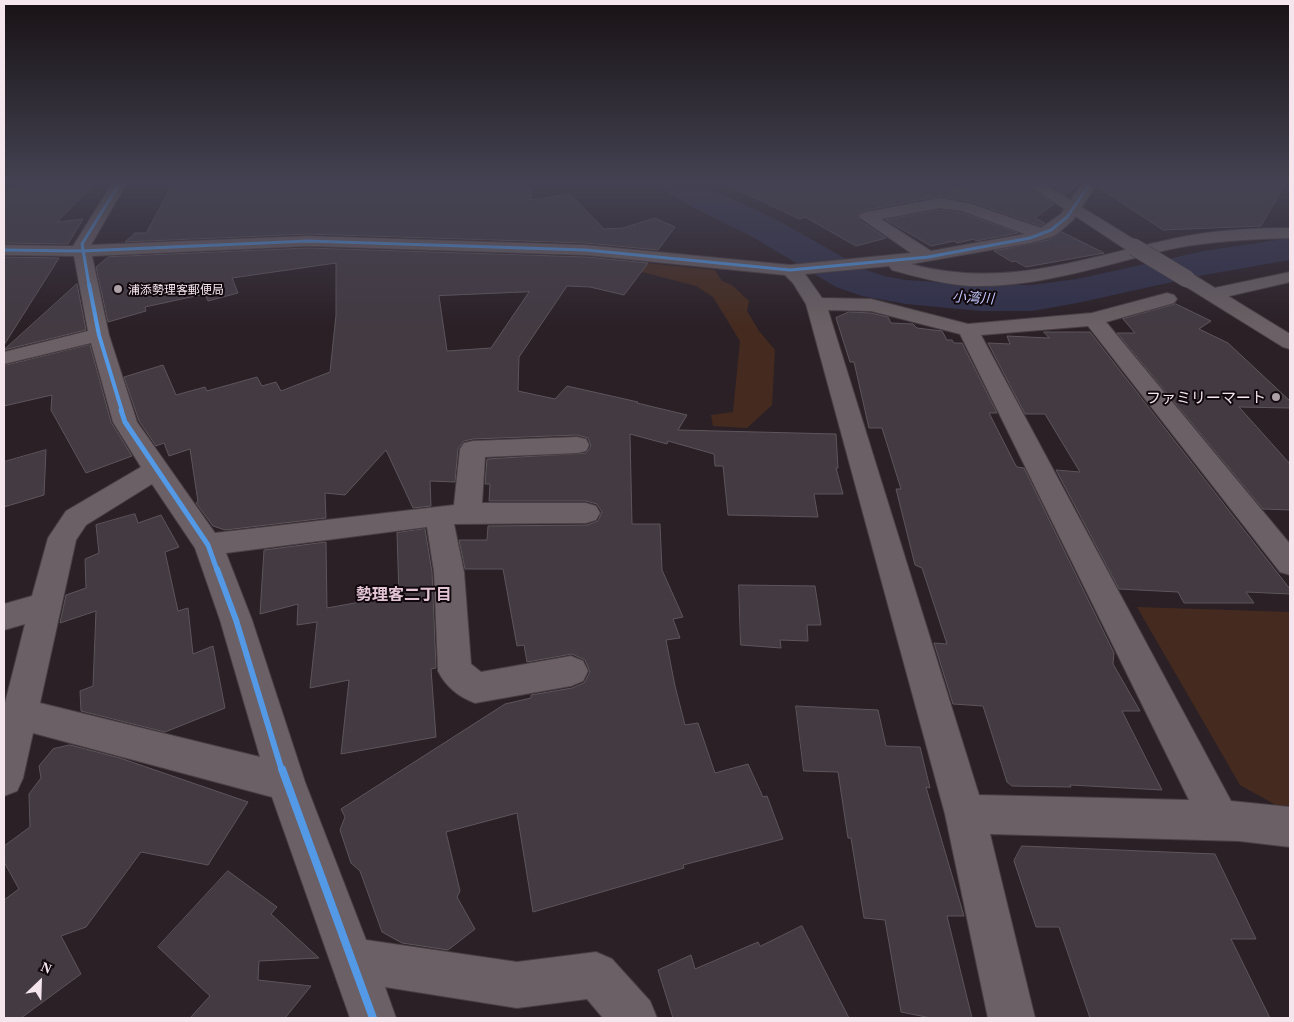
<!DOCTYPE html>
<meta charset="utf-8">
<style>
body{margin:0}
#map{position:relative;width:1294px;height:1022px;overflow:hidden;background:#2b2026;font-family:Georgia,serif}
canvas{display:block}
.frame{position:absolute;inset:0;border:5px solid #f5e5ed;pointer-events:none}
.north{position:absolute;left:15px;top:957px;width:50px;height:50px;-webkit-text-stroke:4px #12090e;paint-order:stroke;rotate:24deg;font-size:14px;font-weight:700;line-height:20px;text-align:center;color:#f5e5ed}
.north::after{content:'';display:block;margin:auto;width:18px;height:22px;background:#f5e5ed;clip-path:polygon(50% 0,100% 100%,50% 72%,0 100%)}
</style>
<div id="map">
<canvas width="1294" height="1022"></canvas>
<div class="frame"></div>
<div class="north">N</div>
</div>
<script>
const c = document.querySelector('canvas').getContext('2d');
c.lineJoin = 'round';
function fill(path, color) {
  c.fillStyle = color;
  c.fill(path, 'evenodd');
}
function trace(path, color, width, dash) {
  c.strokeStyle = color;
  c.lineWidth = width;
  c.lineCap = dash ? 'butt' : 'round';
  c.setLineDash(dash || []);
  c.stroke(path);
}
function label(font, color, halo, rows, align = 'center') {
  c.font = font + ' Georgia,"Noto Sans JP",serif';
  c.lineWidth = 4;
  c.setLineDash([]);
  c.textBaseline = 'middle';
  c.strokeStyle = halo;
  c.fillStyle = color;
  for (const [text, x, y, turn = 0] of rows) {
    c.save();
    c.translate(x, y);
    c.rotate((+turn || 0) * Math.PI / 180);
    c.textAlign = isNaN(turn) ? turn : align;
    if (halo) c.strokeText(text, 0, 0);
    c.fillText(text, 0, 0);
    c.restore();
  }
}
fill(new Path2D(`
 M 587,257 L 715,270 L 722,281 L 732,285 L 749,301 L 747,311 L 759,331 L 775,350 L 772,405 L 747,428 L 713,426 L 711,415 L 733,412 L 740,341 L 713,297 L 696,286 L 646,273 L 583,261 Z
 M 1137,607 L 1290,612 L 1290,806 L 1276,805 L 1240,785 Z`), '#452b1f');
fill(new Path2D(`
 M 661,184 L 701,184 L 777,220 L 864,269 L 884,276 L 906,280 L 981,285 L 1032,285 L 1077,279 L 1204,251 L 1290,238 L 1290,260 L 1204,275 L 1077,303 L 1032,311 L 981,311 L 906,304 L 862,296 L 836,287 L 751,236 L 694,208 L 665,191 Z`), '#30304a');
const building = new Path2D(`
 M 53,184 L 94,184 L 57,222 L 83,219 L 68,244 L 4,243 L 4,197 L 10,188 Z
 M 173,184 L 531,184 L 531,200 L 570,194 L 604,229 L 623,228 L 655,218 L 675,227 L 658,250 L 586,243 L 308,234 L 125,242 L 135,233 L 146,233 Z
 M 725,184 L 945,184 L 955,187 L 992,184 L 1025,184 L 1054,204 L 1035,218 L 1045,223 L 1041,226 L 972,202 L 940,196 L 867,210 L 859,213 L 858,219 L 886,238 L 856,246 L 805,217 L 800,219 Z
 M 1048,184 L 1078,184 L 1065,195 Z
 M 1099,184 L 1285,184 L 1261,226 L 1163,230 L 1098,187 Z
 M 940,210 L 962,213 L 1018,233 L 976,241 L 974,239 L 957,243 L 954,241 L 931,246 L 886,220 Z
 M 1062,232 L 1104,253 L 1026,267 L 1015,261 L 1012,262 L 994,251 L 1048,240 Z
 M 308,248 L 586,257 L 648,263 L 624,295 L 590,287 L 567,286 L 519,357 L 518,391 L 555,399 L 567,386 L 638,402 L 637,403 L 687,415 L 678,430 L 836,434 L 838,468 L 836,468 L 843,494 L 814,494 L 818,517 L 728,515 L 723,466 L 715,466 L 714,454 L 668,441 L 667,444 L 630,434 L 632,524 L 660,524 L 662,570 L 683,617 L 673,619 L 680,638 L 666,640 L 675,686 L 685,725 L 698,723 L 715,773 L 748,764 L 763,797 L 767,796 L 783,839 L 683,865 L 684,868 L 533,912 L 517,813 L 446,832 L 460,891 L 457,897 L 475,929 L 448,950 L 402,943 L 382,932 L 360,871 L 351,863 L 340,830 L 345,817 L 341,809 L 505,704 L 531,698 L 531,695 L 572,688 L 584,683 L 590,672 L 585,660 L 572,654 L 527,662 L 524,645 L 517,646 L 503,569 L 465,569 L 459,540 L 487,540 L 488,526 L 587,525 L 598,521 L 602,512 L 597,504 L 586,501 L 489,501 L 490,484 L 485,484 L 487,459 L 586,453 L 591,446 L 588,438 L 577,435 L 473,439 L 464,441 L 458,449 L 455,482 L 430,481 L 431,506 L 413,508 L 386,450 L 345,495 L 325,493 L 326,518 L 225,530 L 213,526 L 196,503 L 198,502 L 190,449 L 169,456 L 164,443 L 156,446 L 139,421 L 124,377 L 163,365 L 176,395 L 205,387 L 207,391 L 257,377 L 262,386 L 276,382 L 281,391 L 330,372 L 336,315 L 336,263 L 232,278 L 238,293 L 208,301 L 205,294 L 145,307 L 146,311 L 108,322 L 96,267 L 108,257 ZM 529,292 L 491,348 L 447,351 L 439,296 Z
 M 4,257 L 59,258 L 4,345 Z
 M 77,284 L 86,330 L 4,350 Z
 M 1176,304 L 1211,321 L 1199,329 L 1228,343 L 1290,401 L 1290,408 L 1239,407 L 1290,464 L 1290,510 L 1263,509 L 1117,333 L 1135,333 L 1123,319 Z
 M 849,312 L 871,313 L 888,317 L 891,323 L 913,324 L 917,328 L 942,331 L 947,340 L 952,340 L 954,343 L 962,343 L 997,413 L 989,413 L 1015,464 L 1017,467 L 1024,468 L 1114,653 L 1113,664 L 1140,711 L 1122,711 L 1162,790 L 1070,785 L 1071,787 L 1012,786 L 1007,782 L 983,706 L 953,704 L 934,643 L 947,644 L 922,568 L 915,565 L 896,489 L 901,489 L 882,428 L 869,428 L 854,362 L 850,362 L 836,318 Z
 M 1044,332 L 1090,332 L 1290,589 L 1290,594 L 1246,592 L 1254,603 L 1184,603 L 1178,592 L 1119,589 L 1056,470 L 1080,472 L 1045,414 L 1025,414 L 988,343 L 1010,344 L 1007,336 L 1049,338 Z
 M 90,345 L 111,422 L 132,456 L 86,473 L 51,410 L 52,395 L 4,406 L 4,366 Z
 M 46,450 L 44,495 L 4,507 L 4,462 Z
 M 135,514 L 138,523 L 161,515 L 179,547 L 165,552 L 178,611 L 188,608 L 193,654 L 213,646 L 225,708 L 165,732 L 81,711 L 80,691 L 93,686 L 96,611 L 60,623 L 66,595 L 86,588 L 85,559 L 99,553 L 96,525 Z
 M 425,529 L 432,572 L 436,668 L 431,669 L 436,737 L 341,754 L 349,680 L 310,688 L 317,622 L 297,625 L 298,604 L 260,614 L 264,550 L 326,542 L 327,608 L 399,595 L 397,533 Z
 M 739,585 L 815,586 L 821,625 L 807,625 L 808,641 L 780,640 L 781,648 L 741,645 Z
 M 796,706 L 878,710 L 886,746 L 920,747 L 930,788 L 926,787 L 964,916 L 947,916 L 972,1018 L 931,1018 L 901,1012 L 885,920 L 864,918 L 851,838 L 848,838 L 838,772 L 804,771 Z
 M 70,745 L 120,758 L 248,802 L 208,865 L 141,852 L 86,927 L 61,936 L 81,974 L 21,1018 L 4,1018 L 4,900 L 19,889 L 4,862 L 4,846 L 30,827 L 29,794 L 41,778 L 39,766 L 53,749 Z
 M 1022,846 L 1215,854 L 1256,939 L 1231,939 L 1270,1018 L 1090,1018 L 1059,927 L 1036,927 L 1014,861 Z
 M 228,871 L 277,907 L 271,914 L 319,958 L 259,961 L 258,980 L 311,986 L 285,1018 L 190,1018 L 210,996 L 158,947 Z
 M 802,926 L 849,1018 L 673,1018 L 658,970 L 691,955 L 695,969 L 758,942 L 760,946 Z`);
fill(building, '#433a42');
trace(building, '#5d555c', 1);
const minor = new Path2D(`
 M 112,184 L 126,184 L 91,245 L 308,236 L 586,245 L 790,265 L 911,253 L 859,217 L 861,214 L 867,212 L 940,198 L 971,204 L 1041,228 L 1061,214 L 1082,184 L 1097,184 L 1073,220 L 1057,234 L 1048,238 L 1030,243 L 911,264 C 1006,290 1084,257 1177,238 C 1214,230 1252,228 1290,228 L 1290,238 C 1252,239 1213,241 1176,248 C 1108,263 1041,288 970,286 C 943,284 917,277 892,270 L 889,266 L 805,274 L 822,298 L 871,299 L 968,324 L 1092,313 L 1167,293 L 1174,295 L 1177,299 L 1174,303 L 1106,322 L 1290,544 L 1290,575 L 1280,572 L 1088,326 L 981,335 L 1231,801 L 1290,807 L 1290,847 L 1239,841 L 990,834 L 1035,1018 L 988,1018 L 945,814 L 806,304 L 793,283 L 785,275 L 586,255 L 308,246 L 92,256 L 109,335 L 137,422 L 215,533 L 454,505 L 460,449 L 464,443 L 473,441 L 577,437 L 586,439 L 589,445 L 586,451 L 577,453 L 485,457 L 482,503 L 586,503 L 596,506 L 600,513 L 596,520 L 586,523 L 454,524 L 464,572 L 471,664 L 481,672 L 571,656 L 583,661 L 588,671 L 583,681 L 571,686 L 475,703 C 459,697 446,687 438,671 L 434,572 L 427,527 L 226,553 L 252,620 L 305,782 L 366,940 L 517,962 L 596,952 L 612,959 L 650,1001 L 657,1018 L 603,1018 L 587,999 L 517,1008 L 385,987 L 396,1018 L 350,1018 L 272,797 L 33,733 L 23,778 L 17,791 L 4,796 L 4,707 L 25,624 L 4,630 L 4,604 L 32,596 L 48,538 L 66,511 L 141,467 L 113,422 L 91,343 L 4,364 L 4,352 L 88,331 L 74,256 L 4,255 L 4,245 L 73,246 ZM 940,208 L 962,211 L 1025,234 L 931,251 L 881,219 ZM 828,310 L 871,311 L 960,334 L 1189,800 L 979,795 ZM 152,484 L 195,548 L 220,620 L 260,757 L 40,703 L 76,540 L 86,525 Z
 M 1290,272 L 1290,282 L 1212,300 L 1205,298 L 1202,294 L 1205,290 Z`);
const tertiary = new Path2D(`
 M 1027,184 L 1044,184 L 1140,243 L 1143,247 L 1140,251 L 1134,252 L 1128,251 Z
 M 1187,273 L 1194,275 L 1290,334 L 1290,349 L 1283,347 L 1180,283 L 1178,279 L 1180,275 Z`);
trace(minor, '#483e43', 2);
trace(tertiary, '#483e43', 2);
fill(minor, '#6a6065');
fill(tertiary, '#6a6065');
const tertiaryBridge = new Path2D(`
 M 1134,247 L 1187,279`);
trace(tertiaryBridge, '#483e43', 18, []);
trace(tertiaryBridge, '#6a6065', 17);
trace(new Path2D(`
 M 4,250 L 82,251 L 308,241 L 586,250 L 790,270 L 928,257 L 1030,238 L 1051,230 L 1067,217 L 1090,184
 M 89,285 L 82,244 L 119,184`), '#5399e6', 3);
trace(new Path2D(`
 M 89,284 L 99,335 L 122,411`), '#5399e6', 4);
trace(new Path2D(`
 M 121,410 L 125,422 L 208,545 L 217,570`), '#5399e6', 5);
trace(new Path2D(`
 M 217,569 L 236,620 L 282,771`), '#5399e6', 6);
trace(new Path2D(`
 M 282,769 L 373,1018`), '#5399e6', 8);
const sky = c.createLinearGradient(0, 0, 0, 327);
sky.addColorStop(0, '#181215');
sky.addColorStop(0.56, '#444252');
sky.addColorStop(1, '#44425200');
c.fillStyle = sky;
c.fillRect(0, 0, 1294, 327);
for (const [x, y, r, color] of [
 [118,289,5,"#aea0a7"],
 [1276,397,5,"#aea0a7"]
]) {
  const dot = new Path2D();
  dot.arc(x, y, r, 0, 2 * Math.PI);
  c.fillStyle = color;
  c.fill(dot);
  trace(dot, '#12090e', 2);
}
label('12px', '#f5e5ed', '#12090e', [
 ["浦添勢理客郵便局",128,289]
], 'left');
label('italic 14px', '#c1c6fe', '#12090e', [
 ["小湾川",973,297,3]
]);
label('15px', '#f5e5ed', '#12090e', [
 ["ファミリーマート",1266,397]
], 'right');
label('bold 16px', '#e2c4d4', '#12090e', [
 ["勢理客二丁目",404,594]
]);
</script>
